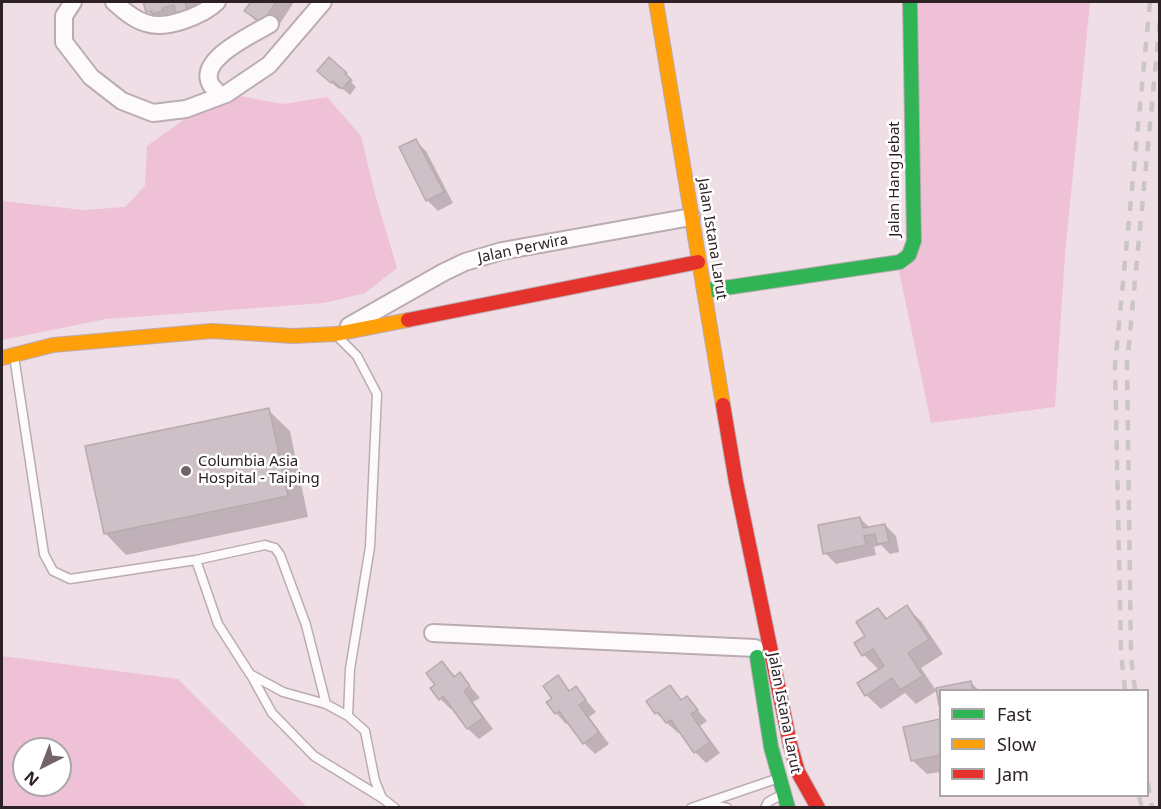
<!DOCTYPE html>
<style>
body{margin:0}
#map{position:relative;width:1161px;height:809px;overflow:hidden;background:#f0dee6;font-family:"Noto Sans",sans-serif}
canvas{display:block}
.frame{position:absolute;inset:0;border:3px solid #2d2126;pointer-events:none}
.legend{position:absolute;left:939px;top:689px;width:210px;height:108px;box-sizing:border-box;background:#fff;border:2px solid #aba6a8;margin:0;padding:8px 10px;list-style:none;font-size:18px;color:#2d2126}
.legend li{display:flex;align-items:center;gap:12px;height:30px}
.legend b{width:30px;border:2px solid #aba6a8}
.north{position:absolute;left:12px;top:737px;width:60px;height:60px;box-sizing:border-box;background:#fff;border:2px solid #aba6a8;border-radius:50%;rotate:222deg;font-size:16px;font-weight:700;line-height:24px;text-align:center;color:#2d2126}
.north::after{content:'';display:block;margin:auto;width:21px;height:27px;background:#716369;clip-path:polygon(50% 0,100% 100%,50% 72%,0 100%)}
</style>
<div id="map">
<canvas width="1161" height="809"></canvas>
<div class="frame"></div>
<ul class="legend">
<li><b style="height:8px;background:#30b455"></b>Fast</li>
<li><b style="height:8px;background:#ff9f0a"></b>Slow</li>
<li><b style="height:8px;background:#e5322d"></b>Jam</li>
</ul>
<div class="north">N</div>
</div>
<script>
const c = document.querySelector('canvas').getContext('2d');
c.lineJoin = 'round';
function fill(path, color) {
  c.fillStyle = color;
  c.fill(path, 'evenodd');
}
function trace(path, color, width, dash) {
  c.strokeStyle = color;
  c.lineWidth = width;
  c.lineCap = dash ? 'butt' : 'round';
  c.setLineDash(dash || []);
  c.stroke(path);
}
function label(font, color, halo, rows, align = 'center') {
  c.font = font + ' "Noto Sans",sans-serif';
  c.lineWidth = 5;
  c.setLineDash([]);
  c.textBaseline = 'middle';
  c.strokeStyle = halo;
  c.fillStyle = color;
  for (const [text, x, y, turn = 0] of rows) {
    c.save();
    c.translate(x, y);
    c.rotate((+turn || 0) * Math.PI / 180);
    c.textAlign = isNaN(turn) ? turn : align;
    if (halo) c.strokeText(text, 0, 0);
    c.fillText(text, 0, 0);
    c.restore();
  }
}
fill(new Path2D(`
 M 912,2 L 1090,2 L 1065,255 L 1055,407 L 931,423 L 899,271 L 909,267 Z
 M 234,95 L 283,104 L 327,97 L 361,136 L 375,194 L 397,268 L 365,293 L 324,303 L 106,319 L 2,340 L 2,201 L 84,210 L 125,207 L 145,186 L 147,146 L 186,118 Z
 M 2,656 L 178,679 L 307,807 L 2,807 ZM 24,749 L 60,749 L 60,785 L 24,785 Z`), '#eec1d6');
fill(new Path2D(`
 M 145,2 L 224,2 L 225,5 L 195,13 L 198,24 L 189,26 L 158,22 L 148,11 Z
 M 253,2 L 294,2 L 274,33 L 257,22 L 246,11 Z
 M 329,59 L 353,81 L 351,82 L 356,87 L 350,95 L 341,87 L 339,89 L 326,78 Z
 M 416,141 L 426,151 L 453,203 L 438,211 L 427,200 Z
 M 268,410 L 290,431 L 308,517 L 126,555 L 105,533 Z
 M 860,518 L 870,528 L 885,525 L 896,536 L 899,552 L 890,554 L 881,545 L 874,547 L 876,555 L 836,564 L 825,553 Z
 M 906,607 L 921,621 L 943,654 L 921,668 L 935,689 L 971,683 L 979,690 L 940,690 L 940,703 L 938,690 L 916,704 L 905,693 L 881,709 L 866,695 L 880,671 L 864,655 L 867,637 L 878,609 L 888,619 Z
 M 442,663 L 456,677 L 460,674 L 480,698 L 473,702 L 493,729 L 479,739 L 468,729 L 453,707 L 451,709 L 440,699 L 437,686 Z
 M 558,677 L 571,692 L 576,688 L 596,712 L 589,717 L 609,744 L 595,754 L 584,743 L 569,722 L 566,724 L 556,713 L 554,699 Z
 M 670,687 L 683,701 L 687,698 L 707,721 L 700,726 L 720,753 L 706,763 L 695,752 L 680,731 L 678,733 L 656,713 Z
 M 940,721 L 940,772 L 927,774 L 912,760 L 905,728 Z`), '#0003');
const building = new Path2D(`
 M 143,2 L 188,2 L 185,2 L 188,13 L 177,16 L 174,5 L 162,8 L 163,11 L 152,14 L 152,11 L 146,12 Z
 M 251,2 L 276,2 L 262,23 L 244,11 Z
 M 329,57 L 347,73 L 345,74 L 351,79 L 342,89 L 333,81 L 331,83 L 317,71 Z
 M 416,139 L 444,192 L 426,201 L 399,147 Z
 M 269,408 L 288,496 L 104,534 L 85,446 Z
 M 860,517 L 863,528 L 885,524 L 889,542 L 877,544 L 875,534 L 864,536 L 866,545 L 823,554 L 818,525 Z
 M 907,605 L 929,639 L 908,653 L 923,676 L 900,690 L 892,678 L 865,696 L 857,683 L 884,666 L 873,649 L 862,656 L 854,643 L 865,636 L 856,622 L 878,608 L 886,619 Z
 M 442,661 L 454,677 L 460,672 L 470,686 L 464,691 L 483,718 L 467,729 L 443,696 L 439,700 L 430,688 L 435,685 L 426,673 Z
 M 558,675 L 569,691 L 576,686 L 586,700 L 579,705 L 599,732 L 583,744 L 559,711 L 555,714 L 546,702 L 552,699 L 543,686 Z
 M 971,681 L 973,690 L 940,690 L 939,705 L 936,688 Z
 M 670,685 L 681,700 L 687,696 L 698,710 L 691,714 L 710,742 L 694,753 L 671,720 L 666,723 L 658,712 L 655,714 L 646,701 Z
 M 940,719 L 940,755 L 911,761 L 903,727 Z`);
fill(building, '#cdc0c6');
trace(building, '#b8aab0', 1.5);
const lane = new Path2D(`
 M 339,338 L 357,356 L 377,394 L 370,547 L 350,669 L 348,716
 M 14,356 L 44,554 L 53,571 L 70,579 L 196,560 L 265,545 L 275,548 L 280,555 L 306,625 L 326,704 L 348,716 L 365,731 L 375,781 L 382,798 L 395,808
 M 196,560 L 218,624 L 250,674 L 283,692 L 326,704
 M 251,675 L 272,713 L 314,756 L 382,798
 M 708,804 L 727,808
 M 691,808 L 779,778
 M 765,808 L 768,802 L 781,795`);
const street = new Path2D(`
 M 73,2 L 64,16 L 64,42 L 91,77 L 122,101 L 153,113 L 186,109 L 226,94 L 269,65 L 323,2
 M 114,2 C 122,9 134,20 146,23 C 166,30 202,16 217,2
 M 221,96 C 218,93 214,89 211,85 C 196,59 254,34 270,24
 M 349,326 L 444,272 L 465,262 L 502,251 L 691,217
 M 433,633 L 755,648`);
const fast = new Path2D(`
 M 704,291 L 900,262 L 909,255 L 914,241 L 910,2
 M 757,657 L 771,747 L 788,808`);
const slow = new Path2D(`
 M 656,2 L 723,405
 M 2,358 L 53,345 L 212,331 L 293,336 L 336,334 L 408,320`);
const jam = new Path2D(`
 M 408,320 L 698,262
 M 723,405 L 736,482 L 790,744 L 798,772 L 818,808`);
trace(lane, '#baacb2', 11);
trace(street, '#baacb2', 20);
trace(fast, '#baacb2', 16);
trace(slow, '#baacb2', 16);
trace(jam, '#baacb2', 16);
trace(lane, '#fdfafb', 8);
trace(street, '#fdfafb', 16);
trace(fast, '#30b455', 14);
trace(slow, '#ff9f0a', 14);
trace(jam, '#e5322d', 14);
trace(new Path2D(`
 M 1125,690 L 1121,653 L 1115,365 L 1150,2
 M 1135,690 L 1131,656 L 1127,364 L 1160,20
 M 1148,783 L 1152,808
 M 1139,796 L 1142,808`), '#cbc5c7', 4.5, [10, 10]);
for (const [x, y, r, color] of [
 [186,471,6,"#716369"]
]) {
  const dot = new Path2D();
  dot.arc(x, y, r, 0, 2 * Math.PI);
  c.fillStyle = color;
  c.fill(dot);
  trace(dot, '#fff', 2);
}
label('15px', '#2d2126', '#fff', [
 ["Jalan Hang Jebat",895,179,-90],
 ["Jalan Istana Larut",712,239,81],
 ["Jalan Perwira",523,249,-12],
 ["Jalan Istana Larut",784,713,79]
]);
label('15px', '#2d2126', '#fff', [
 ["Columbia Asia",198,462],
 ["Hospital - Taiping",198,479]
], 'left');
</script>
